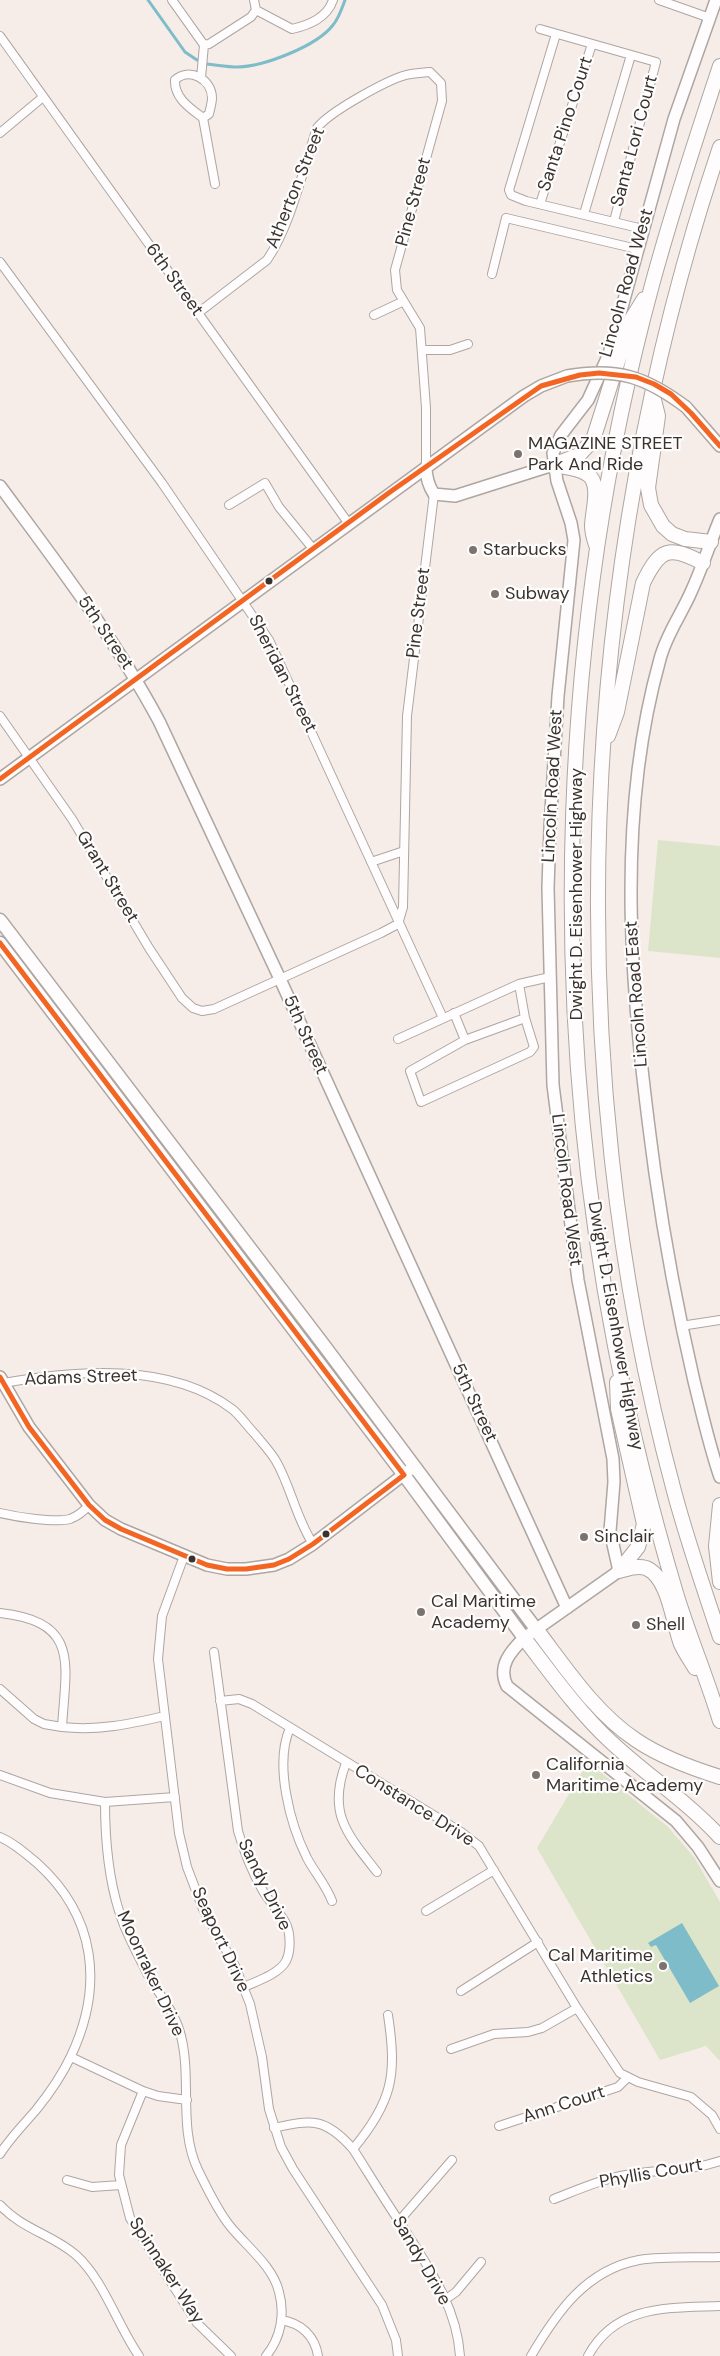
<!DOCTYPE html>
<style>
body{margin:0}
canvas{display:block;background:#f6ede9}
</style>
<canvas width="720" height="2356"></canvas>
<script>
const c = document.querySelector('canvas').getContext('2d');
c.lineJoin = 'round';
function fill(path, color) {
  c.fillStyle = color;
  c.fill(path, 'evenodd');
}
function trace(path, color, width, dash) {
  c.strokeStyle = color;
  c.lineWidth = width;
  c.lineCap = dash ? 'butt' : 'round';
  c.setLineDash(dash || []);
  c.stroke(path);
}
function label(font, color, halo, rows, align = 'center') {
  c.font = font + ' "DM Sans",sans-serif';
  c.lineWidth = 4.5;
  c.setLineDash([]);
  c.textBaseline = 'middle';
  c.strokeStyle = halo;
  c.fillStyle = color;
  for (const [text, x, y, turn = 0] of rows) {
    c.save();
    c.translate(x, y);
    c.rotate((+turn || 0) * Math.PI / 180);
    c.textAlign = isNaN(turn) ? turn : align;
    if (halo) c.strokeText(text, 0, 0);
    c.fillText(text, 0, 0);
    c.restore();
  }
}
fill(new Path2D(`
 M 658,840 L 720,846 L 720,958 L 648,951 Z
 M 588,1762 L 668,1827 L 694,1857 L 720,1902 L 720,2061 L 706,2046 L 660,2060 L 537,1848 Z`), '#dce5c9');
fill(new Path2D(`
 M 682,1923 L 719,1986 L 690,2003 L 656,1945 L 651,1947 L 648,1943 Z`), '#7ebcc9');
trace(new Path2D(`
 M 148,0 L 185,52 L 197,60
 M 207,64 C 217,65 228,67 238,67 C 265,66 317,46 333,25 C 339,18 342,8 345,0`), '#7ebcc9', 3);
const street = new Path2D(`
 M 172,0 L 204,45
 M 659,0 L 710,18
 M 256,10 L 292,29 C 309,25 327,18 333,0
 M 540,29 L 656,62 L 614,221
 M 556,34 L 509,190 L 511,195 L 526,201 L 643,229
 M 0,36 L 349,524
 M 204,45 L 209,44 L 251,17 L 256,10 L 254,0
 M 201,78 L 204,45
 M 203,118 L 209,114 C 210,109 212,103 212,98 C 212,79 189,67 175,80 C 174,98 190,108 203,118 L 215,184
 M 0,133 L 43,97
 M 540,204 L 592,44
 M 584,214 L 631,55
 M 0,262 L 162,483 L 269,640 L 443,1018
 M 492,274 L 506,218 L 637,249
 M 198,313 L 267,260 C 291,225 303,169 317,128 C 329,112 387,80 406,75 C 414,73 422,73 430,72 L 441,83 L 442,101 L 395,270 L 397,290 L 420,328 L 426,408 L 426,467
 M 374,315 L 402,302
 M 422,350 L 450,350 L 468,344
 M 229,505 L 265,483 L 279,507 L 314,550
 M 0,716 L 72,819 L 149,948 L 182,998 L 193,1008 L 202,1011 L 214,1009 L 381,933 L 398,924 L 403,907 L 407,716 L 434,494
 M 371,862 L 404,851
 M 519,984 L 525,1018 L 465,1040 L 410,1071 L 421,1102 L 530,1052 L 534,1047 L 525,1018
 M 454,1013 L 465,1040
 M 398,1039 L 519,984 L 550,977
 M 681,1326 L 720,1320
 M 4,1383 C 75,1370 170,1362 232,1409 C 240,1415 247,1426 255,1434 C 262,1443 270,1451 276,1461 C 291,1487 296,1518 313,1544
 M 0,1513 C 17,1517 54,1523 70,1519 C 78,1516 84,1511 89,1505
 M 184,1556 L 162,1616 L 158,1659 L 179,1833 L 187,1867 L 203,1909 L 235,1966 L 250,2004 L 262,2057 L 269,2109 L 281,2147 L 293,2169 L 382,2305 L 396,2340 L 398,2356
 M 0,1613 C 80,1622 66,1663 62,1727 L 44,1724 L 34,1719 L 0,1689
 M 214,1652 L 238,1831 C 244,1852 252,1872 263,1891 C 271,1905 287,1918 289,1934 C 290,1942 290,1953 286,1961 C 279,1974 257,1981 244,1987
 M 220,1701 L 239,1699 L 252,1704 L 461,1832 L 479,1846 L 577,2008 L 620,2073 L 638,2082 L 691,2097 L 712,2115 L 720,2129
 M 62,1727 C 98,1731 130,1724 165,1716
 M 290,1728 C 274,1764 290,1824 307,1858 C 315,1873 326,1885 332,1901
 M 346,1763 C 327,1813 347,1834 377,1872
 M 0,1775 L 50,1793 L 105,1802 L 175,1797
 M 105,1802 C 105,1838 108,1876 119,1911 C 125,1932 137,1953 147,1973 C 158,1994 175,2011 181,2036 C 192,2080 178,2128 198,2170 C 207,2188 217,2210 230,2226 C 246,2246 273,2266 279,2292 C 285,2314 281,2338 266,2356
 M 0,1837 C 14,1843 25,1853 37,1863 C 96,1916 104,1986 71,2056 C 62,2075 49,2094 36,2110 C 24,2124 10,2138 0,2154
 M 426,1911 L 494,1870
 M 461,1991 L 538,1942
 M 451,2049 L 494,2034 L 528,2032 L 542,2028 L 577,2008
 M 71,2057 L 143,2091 L 158,2096 L 187,2100
 M 143,2091 L 121,2145 L 119,2175 L 130,2218 L 197,2323 L 231,2356
 M 499,2126 L 618,2087 L 627,2078
 M 274,2128 C 312,2119 326,2118 353,2149 C 369,2174 384,2199 401,2224 C 427,2265 457,2306 460,2356
 M 353,2149 C 393,2101 397,2075 388,2015
 M 67,2180 L 92,2187 L 121,2185
 M 554,2199 C 582,2188 609,2176 639,2173 C 670,2169 690,2171 720,2161
 M 0,2205 C 22,2229 53,2235 76,2255 C 103,2279 118,2326 139,2356
 M 399,2221 L 452,2160
 M 446,2299 L 456,2292 L 481,2262
 M 281,2320 C 301,2323 315,2336 318,2356
 M 531,2356 C 557,2312 586,2270 639,2260 C 665,2256 694,2258 720,2257
 M 588,2356 C 616,2304 669,2308 720,2306`);
const secondary = new Path2D(`
 M 716,0 L 674,119 L 609,354 L 588,400 L 561,435 L 553,453 L 557,481 L 571,523 L 574,540 L 558,696 L 550,828 L 548,888 L 553,1085 L 578,1280 L 613,1459 L 614,1482 L 610,1531 L 619,1571 L 524,1638 C 511,1651 497,1666 507,1686 L 676,1821 L 698,1847 L 720,1881
 M 686,407 L 720,446
 M 426,467 C 426,478 428,485 434,494 L 455,496 L 553,465
 M 0,486 C 56,562 114,637 159,721 L 280,979 L 567,1608
 M 720,519 C 710,543 702,568 691,592 C 681,615 666,635 660,659 C 613,826 632,1004 655,1173 C 665,1243 678,1312 694,1381 C 702,1413 709,1445 720,1477
 M 0,779 L 524,396 L 541,386 L 567,376
 M 0,1377 L 29,1427 L 89,1505 L 105,1520 L 121,1529 L 207,1565 L 227,1569 L 246,1569 L 274,1565 L 289,1559 L 313,1544 L 411,1469`);
const primary = new Path2D(`
 M 0,920 L 323,1344 L 536,1629
 M 0,943 L 404,1475 L 524,1638`);
const highway = new Path2D(`
 M 720,66 C 696,138 672,211 652,285 C 559,627 547,998 615,1346 C 631,1429 652,1512 676,1593 C 689,1636 707,1678 720,1721
 M 720,147 C 577,570 557,1059 674,1491 C 687,1540 704,1589 720,1637
 M 653,396 L 658,416 L 648,488 L 651,505 L 663,526 L 672,534 L 685,539 L 711,542
 M 553,465 L 579,455 L 593,440 L 631,320 L 644,299
 M 553,465 C 564,467 578,468 587,474 C 602,483 592,512 592,526 C 592,532 594,539 596,545
 M 608,736 L 617,712 L 643,583 C 660,548 669,545 703,563
 M 617,1382 L 618,1409 L 644,1524 L 638,1547 L 619,1571
 M 720,1505 L 716,1546 L 720,1582
 M 619,1571 C 627,1569 637,1565 646,1568 C 669,1577 673,1624 681,1644 C 685,1653 691,1661 695,1668
 M 536,1629 C 566,1668 595,1713 636,1740 C 661,1757 691,1768 720,1777
 M 524,1638 C 551,1673 577,1710 610,1741 C 645,1774 687,1801 720,1837`);
trace(street, '#ada6a2', 10);
trace(secondary, '#ada6a2', 14);
trace(primary, '#ada6a2', 15);
trace(highway, '#ada6a2', 16);
trace(street, '#fefcfc', 8);
trace(secondary, '#fefcfc', 11);
trace(primary, '#fefcfc', 12);
trace(highway, '#fefcfc', 14);
const secondaryBridge = new Path2D(`
 M 567,376 C 617,367 646,377 686,407`);
trace(secondaryBridge, '#ada6a2', 14, []);
trace(secondaryBridge, '#fefcfc', 11);
trace(new Path2D(`
 M 0,779 L 390,492 L 541,386 L 580,375 L 599,373 L 636,377 L 654,384 L 671,394 L 691,413 L 720,446
 M 0,943 L 404,1475 L 313,1544 L 289,1559 L 274,1565 L 246,1569 L 227,1569 L 207,1565 L 121,1529 L 105,1520 L 89,1505 L 29,1427 L 0,1377`), '#f26522', 5);
for (const [x, y, r, color] of [
 [518,454,5,"#7c736f"],
 [473,550,5,"#7c736f"],
 [269,581,4.5,"#3b322d"],
 [495,594,5,"#7c736f"],
 [326,1534,4.5,"#3b322d"],
 [584,1537,5,"#7c736f"],
 [192,1559,4.5,"#3b322d"],
 [421,1612,5,"#7c736f"],
 [636,1625,5,"#7c736f"],
 [536,1775,5,"#7c736f"],
 [663,1966,5,"#7c736f"]
]) {
  const dot = new Path2D();
  dot.arc(x, y, r, 0, 2 * Math.PI);
  c.fillStyle = color;
  c.fill(dot);
  trace(dot, '#fdfdfd', 2);
}
label('18px', '#3b322d', '#fdfdfd', [
 ["Santa Pino Court",566,124,-72],
 ["Santa Lori Court",635,141,-75],
 ["Atherton Street",296,188,-68],
 ["Pine Street",414,202,-75],
 ["6th Street",174,280,54],
 ["Lincoln Road West",627,283,-74],
 ["Pine Street",419,613,-83],
 ["5th Street",105,633,56],
 ["Sheridan Street",282,674,63],
 ["Lincoln Road West",553,786,-87],
 ["Grant Street",107,877,59],
 ["Dwight D. Eisenhower Highway",577,894,-90],
 ["Lincoln Road East",637,994,-94],
 ["5th Street",305,1035,66],
 ["Lincoln Road West",566,1190,83],
 ["Dwight D. Eisenhower Highway",615,1326,80],
 ["Adams Street",81,1378,-2],
 ["5th Street",474,1403,65],
 ["Constance Drive",414,1806,32],
 ["Sandy Drive",264,1885,64],
 ["Seaport Drive",220,1940,65],
 ["Moonraker Drive",150,1974,65],
 ["Ann Court",564,2105,-18],
 ["Phyllis Court",651,2174,-10],
 ["Sandy Drive",421,2261,60],
 ["Spinnaker Way",166,2271,57]
]);
label('18px', '#3b322d', '#fdfdfd', [
 ["MAGAZINE STREET",528,444],
 ["Park And Ride",528,465],
 ["Starbucks",483,550],
 ["Subway",505,594],
 ["Sinclair",594,1537],
 ["Cal Maritime",431,1602],
 ["Academy",431,1623],
 ["Shell",646,1625],
 ["California",546,1765],
 ["Maritime Academy",546,1786],
 ["Cal Maritime",653,1956,"right"],
 ["Athletics",653,1977,"right"]
], 'left');
</script>
